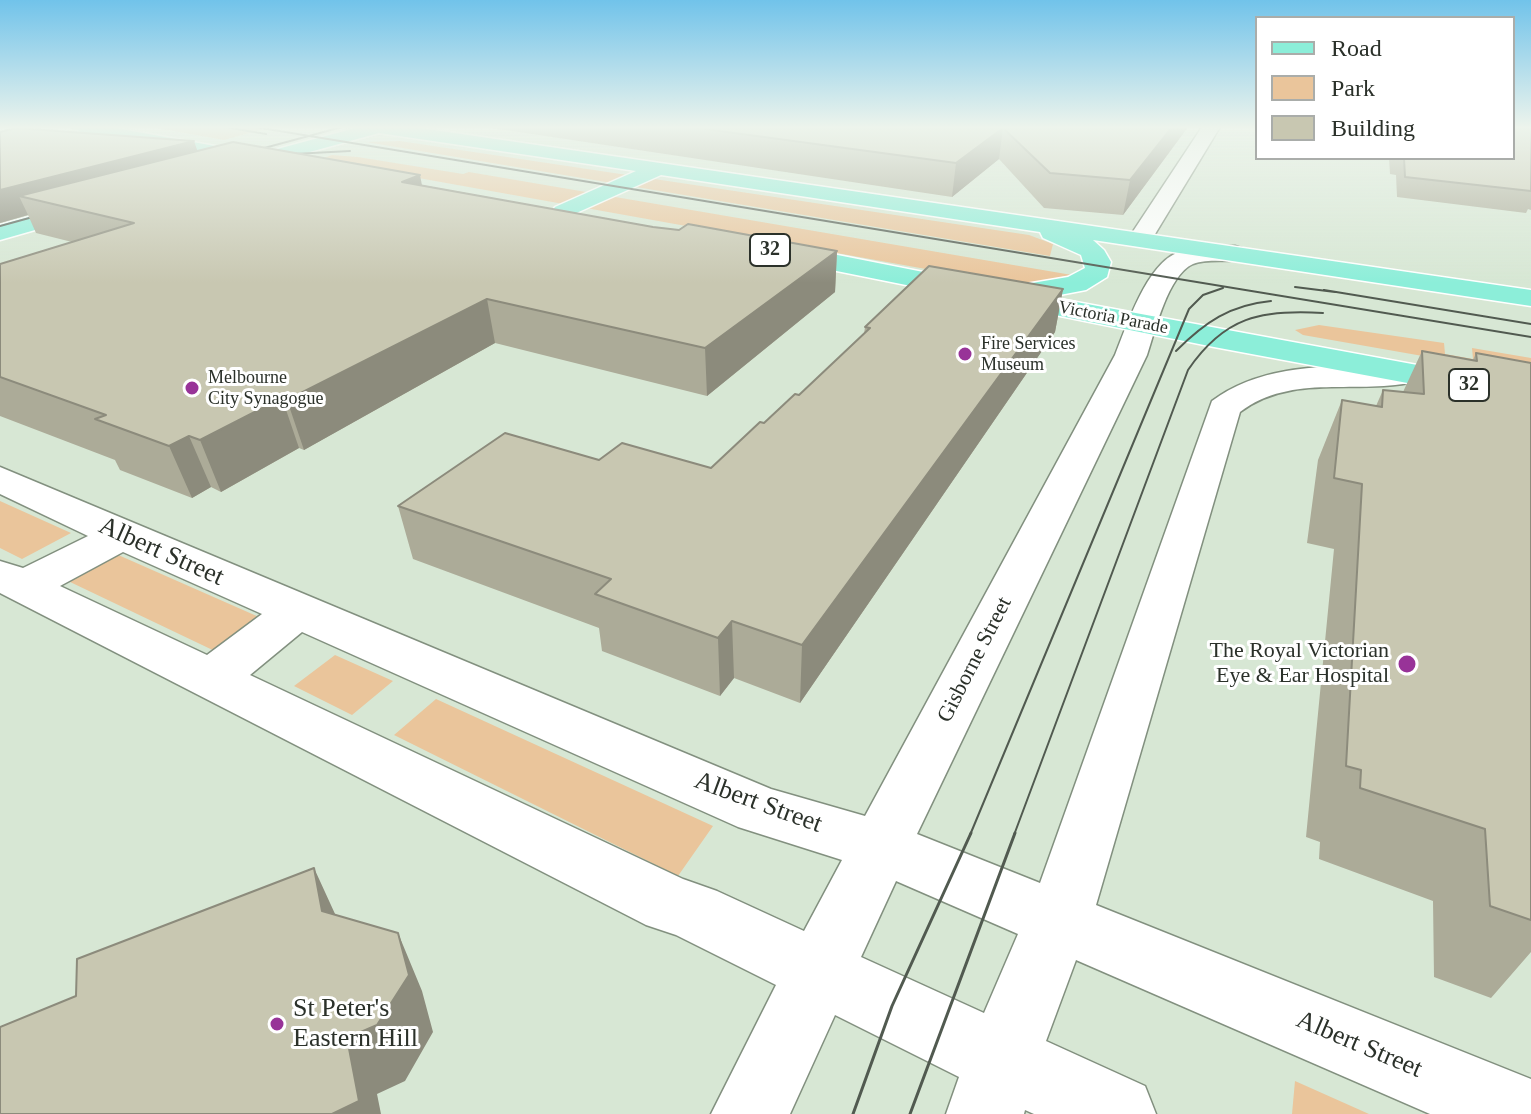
<!DOCTYPE html>
<style>
body{margin:0}
#map{position:relative;width:1531px;height:1114px;overflow:hidden;background:#d7e7d4;font-family:Georgia,serif}
canvas{display:block}
.legend{position:absolute;left:1255px;top:16px;width:260px;height:144px;box-sizing:border-box;background:#fff;border:2px solid #aaadaa;margin:0;padding:10px 14px;list-style:none;font-size:24px;color:#2b312a}
.legend li{display:flex;align-items:center;gap:16px;height:40px}
.legend b{width:40px;border:2px solid #aaadaa}
</style>
<div id="map">
<canvas width="1531" height="1114"></canvas>
<ul class="legend">
<li><b style="height:10px;background:#8ceed9"></b>Road</li>
<li><b style="height:22px;background:#eac59b"></b>Park</li>
<li><b style="height:22px;background:#c8c7b1"></b>Building</li>
</ul>
</div>
<script>
const c = document.querySelector('canvas').getContext('2d');
c.lineJoin = 'round';
function fill(path, color) {
  c.fillStyle = color;
  c.fill(path, 'evenodd');
}
function trace(path, color, width, dash) {
  c.strokeStyle = color;
  c.lineWidth = width;
  c.lineCap = dash ? 'butt' : 'round';
  c.setLineDash(dash || []);
  c.stroke(path);
}
function label(font, color, halo, rows, align = 'center') {
  c.font = font + ' Georgia,serif';
  c.lineWidth = 6;
  c.setLineDash([]);
  c.textBaseline = 'middle';
  c.strokeStyle = halo;
  c.fillStyle = color;
  for (const [text, x, y, turn = 0] of rows) {
    c.save();
    c.translate(x, y);
    c.rotate((+turn || 0) * Math.PI / 180);
    c.textAlign = isNaN(turn) ? turn : align;
    if (halo) c.strokeText(text, 0, 0);
    c.fillText(text, 0, 0);
    c.restore();
  }
}
fill(new Path2D(`
 M 151,127 L 271,127 L 224,140 Z
 M 400,141 L 1029,235 L 1053,244 L 1050,256 L 366,142 Z
 M 332,155 L 358,157 L 463,174 L 469,172 L 1072,275 L 1030,283 L 1004,283 L 318,160 Z
 M 1319,325 L 1444,343 L 1445,354 L 1473,359 L 1472,348 L 1531,358 L 1531,375 L 1303,335 L 1295,330 Z
 M 0,501 L 71,533 L 22,559 L 0,548 Z
 M 116,554 L 268,621 L 221,654 L 68,581 Z
 M 335,655 L 393,681 L 352,715 L 294,686 Z
 M 436,699 L 713,826 L 678,876 L 394,735 Z
 M 1295,1081 L 1369,1114 L 1292,1114 Z`), '#eac59b');
const minor = new Path2D(`
 M 1202,127 L 1220,127 L 1149,244 L 1131,244 L 1128,239 Z
 M 1235,246 L 1244,249 L 1248,254 L 1244,259 C 1228,263 1208,258 1193,264 C 1168,275 1155,331 1147,355 L 917,834 L 1040,883 L 1212,401 C 1256,368 1314,366 1368,365 C 1385,365 1401,363 1418,367 L 1422,374 L 1418,381 C 1358,396 1293,372 1240,412 L 1096,905 L 1531,1079 L 1531,1114 L 1430,1114 L 1076,960 L 1046,1041 L 1145,1086 L 1156,1114 L 1034,1114 L 1025,1110 L 1024,1114 L 946,1114 L 959,1077 L 835,1015 L 790,1114 L 711,1114 L 776,985 L 676,935 L 646,925 L 0,593 L 0,561 L 23,568 L 88,536 L 0,494 L 0,467 L 771,789 L 865,816 L 1115,355 C 1127,325 1147,263 1179,252 C 1197,246 1216,247 1235,246 ZM 123,552 L 262,614 L 207,655 L 60,586 ZM 302,632 L 738,827 L 842,860 L 804,931 L 717,891 L 683,879 L 250,675 ZM 896,881 L 1018,934 L 984,1013 L 861,957 Z`);
const major = new Path2D(`
 M 72,127 L 110,127 L 259,154 L 359,127 L 413,127 L 1531,290 L 1531,306 L 1093,240 L 1104,250 L 1111,262 L 1107,277 L 1086,290 L 1049,297 L 1531,386 L 1531,406 L 1214,347 L 777,259 L 768,256 L 764,251 L 768,246 L 777,243 L 1014,290 L 1026,284 L 1068,277 L 1085,268 L 1081,255 L 1043,238 L 1040,232 L 661,175 L 563,219 L 555,217 L 552,212 L 555,207 L 636,171 L 379,133 L 233,173 L 223,167 L 233,161 L 81,132 Z
 M 90,200 L 98,202 L 101,207 L 98,212 L 0,240 L 0,225 Z`);
trace(minor, '#82907f', 3);
trace(major, '#fff', 3);
fill(minor, '#fff');
fill(major, '#8ceed9');
trace(new Path2D(`
 M 225,127 L 266,134
 M 255,127 L 1531,337
 M 242,154 L 342,127
 M 274,155 L 350,151
 M 0,226 L 51,212
 M 1295,287 L 1335,292
 M 1324,290 L 1531,324
 M 1176,351 C 1205,322 1230,305 1271,301
 M 970,835 L 1189,309 L 1203,295 L 1223,288
 M 1014,835 L 1188,370 C 1224,317 1261,309 1323,313`), '#515a50', 2);
trace(new Path2D(`
 M 853,1114 L 892,1006 L 971,833
 M 910,1114 L 1015,833`), '#515a50', 3);
fill(new Path2D(`
 M 485,127 L 1188,127 L 1123,215 L 1044,208 L 999,159 L 952,197 Z
 M 1531,127 L 1531,210 L 1528,209 L 1526,213 L 1397,197 L 1396,175 L 1390,174 L 1389,158 L 1513,158 Z
 M 0,132 L 197,151 L 422,185 L 653,227 L 837,251 L 835,292 L 707,396 L 495,343 L 304,450 L 299,448 L 221,492 L 211,487 L 192,498 L 120,470 L 115,460 L 0,416 L 0,264 L 72,242 L 36,233 L 28,215 L 0,223 Z
 M 1063,289 L 1055,332 L 800,703 L 734,678 L 720,696 L 602,651 L 599,628 L 413,559 L 398,506 L 599,460 L 711,468 L 799,395 L 864,334 L 865,327 Z
 M 1422,351 L 1473,360 L 1476,353 L 1531,363 L 1531,952 L 1491,998 L 1434,977 L 1433,901 L 1319,859 L 1320,842 L 1306,837 L 1334,549 L 1307,543 L 1318,460 L 1342,400 L 1376,406 L 1383,390 L 1403,392 Z`), '#acab98');
fill(new Path2D(`
 M 1172,127 L 1188,127 L 1123,215 L 1130,180 Z
 M 1003,128 L 999,159 L 952,197 L 956,163 Z
 M 194,141 L 203,167 L 19,196 L 28,215 L 0,223 L 0,190 Z
 M 420,175 L 427,211 L 402,182 Z
 M 837,251 L 835,292 L 707,396 L 705,348 Z
 M 1063,289 L 1055,332 L 800,703 L 802,645 Z
 M 487,299 L 495,343 L 304,450 L 287,400 Z
 M 282,398 L 299,448 L 221,492 L 200,440 Z
 M 189,436 L 211,487 L 192,498 L 169,446 Z
 M 732,621 L 734,678 L 720,696 L 718,638 Z
 M 314,868 L 341,927 L 322,911 Z
 M 398,933 L 422,991 L 433,1032 L 405,1081 L 377,1094 L 381,1114 L 332,1114 L 347,1038 Z`), '#8c8b7c');
const building = new Path2D(`
 M 690,127 L 1172,127 L 1130,180 L 1050,173 L 1003,128 L 956,163 Z
 M 1513,127 L 1531,127 L 1531,191 L 1405,177 L 1404,158 L 1513,158 Z
 M 16,128 L 194,141 L 0,190 L 0,132 Z
 M 233,142 L 420,175 L 402,182 L 653,227 L 679,230 L 688,224 L 837,251 L 705,348 L 487,299 L 287,400 L 282,398 L 200,440 L 189,436 L 169,446 L 95,419 L 106,415 L 0,377 L 0,264 L 134,223 L 19,196 Z
 M 929,266 L 1063,289 L 802,645 L 732,621 L 718,638 L 595,594 L 611,579 L 398,506 L 505,433 L 599,460 L 622,443 L 711,468 L 760,422 L 764,423 L 795,394 L 799,395 L 870,328 L 865,327 Z
 M 1422,351 L 1477,361 L 1476,353 L 1531,363 L 1531,920 L 1490,906 L 1485,829 L 1360,788 L 1361,770 L 1346,766 L 1362,484 L 1334,478 L 1342,400 L 1382,407 L 1383,390 L 1424,394 Z
 M 314,868 L 322,911 L 398,933 L 409,975 L 377,1025 L 347,1038 L 359,1101 L 332,1114 L 0,1114 L 0,1027 L 76,996 L 77,959 Z`);
fill(building, '#c8c7b1');
trace(building, '#8c8b7c', 2);
const sky = c.createLinearGradient(0, 0, 0, 283);
sky.addColorStop(0, '#71c3ea');
sky.addColorStop(0.45, '#edf4ec');
sky.addColorStop(1, '#edf4ec00');
c.fillStyle = sky;
c.fillRect(0, 0, 1531, 283);
for (const [x, y, r, color] of [
 [965,354,8,"#983398"],
 [192,388,8,"#983398"],
 [1407,664,10,"#983398"],
 [277,1024,8,"#983398"]
]) {
  const dot = new Path2D();
  dot.arc(x, y, r, 0, 2 * Math.PI);
  c.fillStyle = color;
  c.fill(dot);
  trace(dot, '#fff', 3);
}
label('18px', '#2b312a', '#fff', [
 ["Victoria Parade",1113,318,11]
]);
label('18px', '#2b312a', '#fff', [
 ["Fire Services",981,344],
 ["Museum",981,365],
 ["Melbourne",208,378],
 ["City Synagogue",208,399]
], 'left');
for (const [x, y, w] of [
 [770,250,40],
 [1469,385,40]
]) {
  const box = new Path2D();
  box.roundRect(x - w / 2, y - 16, w, 32, 6);
  c.fillStyle = '#fff';
  c.fill(box);
  trace(box, '#2b312a', 2);
}
label('bold 20px', '#2b312a', null, [
 ["32",770,250],
 ["32",1469,385]
]);
label('22px', '#2b312a', '#fff', [
 ["The Royal Victorian",1389,651],
 ["Eye & Ear Hospital",1389,676]
], 'right');
label('22px', '#2b312a', '#fff', [
 ["Gisborne Street",975,660,-63]
]);
label('26px', '#2b312a', '#fff', [
 ["Albert Street",161,552,24],
 ["Albert Street",758,803,20],
 ["Albert Street",1359,1045,23]
]);
label('26px', '#2b312a', '#fff', [
 ["St Peter's",293,1009],
 ["Eastern Hill",293,1039]
], 'left');
</script>
